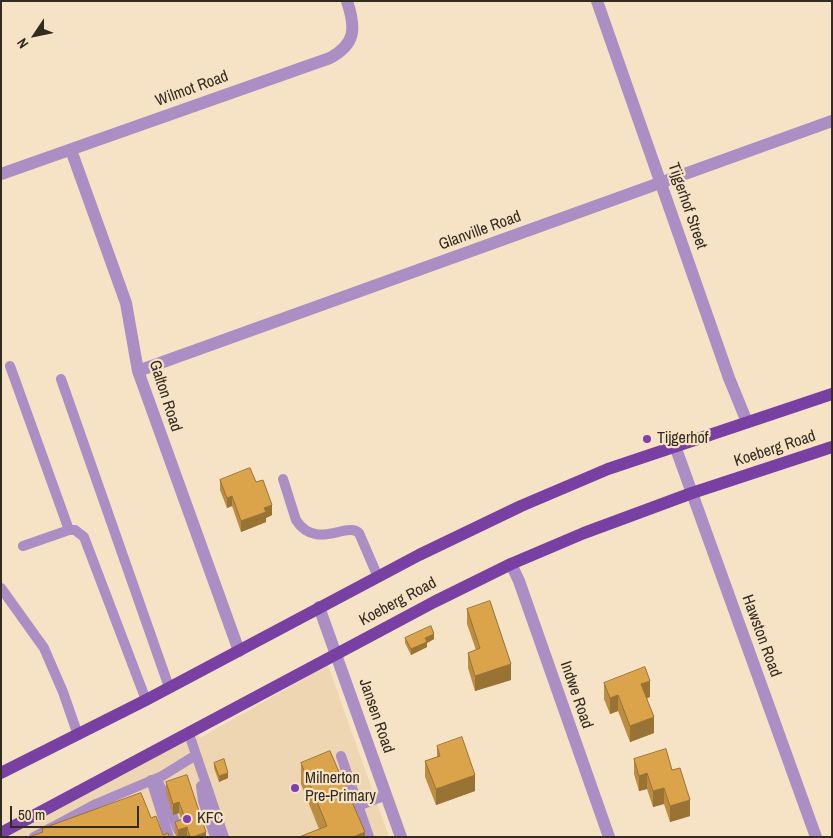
<!DOCTYPE html>
<style>
body{margin:0}
#map{position:relative;width:833px;height:838px;overflow:hidden;background:#f6e2c5;font-family:"Archivo Narrow",sans-serif}
canvas{display:block}
.frame{position:absolute;inset:0;border:2px solid #322b20;pointer-events:none}
.north{position:absolute;left:10px;top:10px;width:50px;height:50px;-webkit-text-stroke:4px #f6e2c5;paint-order:stroke;rotate:236deg;font-size:14px;font-weight:700;line-height:20px;text-align:center;color:#322b20}
.north::after{content:'';display:block;margin:auto;width:18px;height:22px;background:#322b20;clip-path:polygon(50% 0,100% 100%,50% 72%,0 100%)}
.scale{position:absolute;left:10px;top:806px;width:129px;height:22px;box-sizing:border-box;border:2px solid #322b20;border-top:0;padding-left:6px;font-size:15px;line-height:18px;white-space:nowrap;color:#322b20;-webkit-text-stroke:4px #f6e2c5;paint-order:stroke}
</style>
<div id="map">
<canvas width="833" height="838"></canvas>
<div class="frame"></div>
<div class="north">N</div>
<div class="scale">50 m</div>
</div>
<script>
const c = document.querySelector('canvas').getContext('2d');
c.lineJoin = 'round';
function fill(path, color) {
  c.fillStyle = color;
  c.fill(path, 'evenodd');
}
function trace(path, color, width, dash) {
  c.strokeStyle = color;
  c.lineWidth = width;
  c.lineCap = dash ? 'butt' : 'round';
  c.setLineDash(dash || []);
  c.stroke(path);
}
function label(font, color, halo, rows, align = 'center') {
  c.font = font + ' "Archivo Narrow",sans-serif';
  c.lineWidth = 4.5;
  c.setLineDash([]);
  c.textBaseline = 'middle';
  c.strokeStyle = halo;
  c.fillStyle = color;
  for (const [text, x, y, turn = 0] of rows) {
    c.save();
    c.translate(x, y);
    c.rotate((+turn || 0) * Math.PI / 180);
    c.textAlign = isNaN(turn) ? turn : align;
    if (halo) c.strokeText(text, 0, 0);
    c.fillText(text, 0, 0);
    c.restore();
  }
}
fill(new Path2D(`
 M 328,665 L 389,837 L 1,837 L 197,729 L 200,738 Z`), '#eed6b3');
trace(new Path2D(`
 M 10,366 L 69,530
 M 61,379 L 169,687
 M 283,479 L 296,520 C 316,551 347,521 359,533 L 378,577
 M 23,546 L 69,530 L 75,530 L 84,537 L 146,700
 M 1,588 L 44,648 L 63,692 L 78,735
 M 189,734 L 224,837
 M 341,756 L 369,837
 M 151,780 L 169,837
 M 157,780 L 167,800 L 178,830
 M 201,786 L 203,801 L 215,837
 M 358,806 L 386,795
 M 34,837 L 96,804 L 162,776 L 196,755`), '#aa8ec4', 10);
trace(new Path2D(`
 M 597,1 L 729,378 L 747,422
 M 71,150 L 126,303 L 138,371 L 239,651
 M 1,174 L 330,58 C 356,44 356,28 347,1
 M 138,371 L 832,121
 M 675,446 L 816,837
 M 511,564 L 519,581 L 609,837
 M 319,607 L 401,837`), '#aa8ec4', 12);
trace(new Path2D(`
 M 1,773 L 146,700 L 419,555 L 521,506 L 608,469 L 832,394
 M 1,833 L 434,602 L 511,564 L 584,533 L 692,493 L 832,447`), '#7840a2', 12);
fill(new Path2D(`
 M 220,480 L 256,482 L 272,515 L 266,518 L 266,522 L 241,532 L 232,506 L 227,508 L 220,490 Z
 M 467,609 L 511,680 L 475,691 L 468,668 L 468,653 L 476,650 L 467,624 Z
 M 405,638 L 434,639 L 427,643 L 427,647 L 411,655 L 405,643 Z
 M 604,683 L 650,697 L 647,698 L 654,733 L 630,742 L 618,711 L 610,714 L 604,699 Z
 M 437,746 L 475,791 L 436,805 L 425,777 L 425,761 L 437,757 Z
 M 634,759 L 672,770 L 690,816 L 670,822 L 664,804 L 653,807 L 647,789 L 639,791 L 634,774 Z
 M 214,763 L 228,778 L 219,782 L 214,768 Z
 M 301,763 L 365,837 L 319,829 L 301,784 Z
 M 166,782 L 206,837 L 176,837 L 175,832 L 175,822 L 181,819 L 179,813 L 173,815 L 166,793 Z`), '#bc8d40');
fill(new Path2D(`
 M 232,496 L 232,506 L 227,508 L 227,498 Z
 M 272,505 L 272,515 L 266,518 L 266,522 L 241,532 L 241,521 L 264,508 Z
 M 434,634 L 434,639 L 427,643 L 427,647 L 411,655 L 411,649 L 425,638 Z
 M 511,664 L 511,680 L 475,691 L 475,676 Z
 M 650,681 L 650,697 L 641,700 L 641,684 Z
 M 618,695 L 618,711 L 610,714 L 610,698 Z
 M 654,717 L 654,733 L 630,742 L 630,726 Z
 M 228,773 L 228,778 L 219,782 L 219,776 Z
 M 647,773 L 647,789 L 639,791 L 639,776 Z
 M 475,775 L 475,791 L 436,805 L 436,789 Z
 M 664,788 L 664,804 L 653,807 L 653,791 Z
 M 690,800 L 690,816 L 670,822 L 670,806 Z
 M 179,802 L 179,813 L 173,815 L 173,804 Z
 M 187,827 L 187,837 L 178,837 L 178,830 Z
 M 206,832 L 206,837 L 193,837 Z
 M 365,832 L 365,837 L 353,837 Z`), '#997334');
const building = new Path2D(`
 M 250,468 L 256,482 L 263,480 L 272,505 L 264,508 L 266,512 L 241,521 L 232,496 L 227,498 L 220,480 Z
 M 490,601 L 511,664 L 475,676 L 468,653 L 480,648 L 467,609 Z
 M 431,626 L 434,634 L 425,638 L 427,642 L 411,649 L 405,638 Z
 M 645,667 L 650,681 L 641,684 L 654,717 L 630,726 L 618,695 L 610,698 L 604,683 Z
 M 462,737 L 475,775 L 436,789 L 425,761 L 440,756 L 437,746 Z
 M 666,749 L 672,770 L 680,768 L 690,800 L 670,806 L 664,788 L 653,791 L 647,773 L 639,776 L 634,759 Z
 M 330,751 L 365,832 L 353,837 L 299,837 L 327,826 L 301,763 Z
 M 224,759 L 228,773 L 219,776 L 214,763 Z
 M 187,775 L 206,832 L 193,837 L 190,837 L 187,827 L 178,830 L 175,822 L 185,818 L 179,802 L 173,804 L 166,782 Z
 M 141,793 L 151,818 L 156,816 L 163,835 L 168,833 L 169,837 L 29,837 L 43,832 L 42,829 Z`);
fill(building, '#dba44b');
trace(building, '#997334', 1);
for (const [x, y, r, color] of [
 [647,439,5,"#803eb2"],
 [295,788,5,"#803eb2"],
 [187,819,5,"#803eb2"]
]) {
  const dot = new Path2D();
  dot.arc(x, y, r, 0, 2 * Math.PI);
  c.fillStyle = color;
  c.fill(dot);
  trace(dot, '#f6e2c5', 2);
}
label('16px', '#322b20', '#f6e2c5', [
 ["Wilmot Road",192,89,-20],
 ["Tijgerhof Street",687,206,71],
 ["Glanville Road",480,231,-20],
 ["Galton Road",165,396,72],
 ["Koeberg Road",775,449,-18],
 ["Koeberg Road",398,602,-28],
 ["Hawston Road",761,636,70],
 ["Indwe Road",576,695,71],
 ["Jansen Road",376,716,71]
]);
label('16px', '#322b20', '#f6e2c5', [
 ["Tijgerhof",657,439],
 ["Milnerton",305,779],
 ["Pre-Primary",305,797],
 ["KFC",197,819]
], 'left');
</script>
